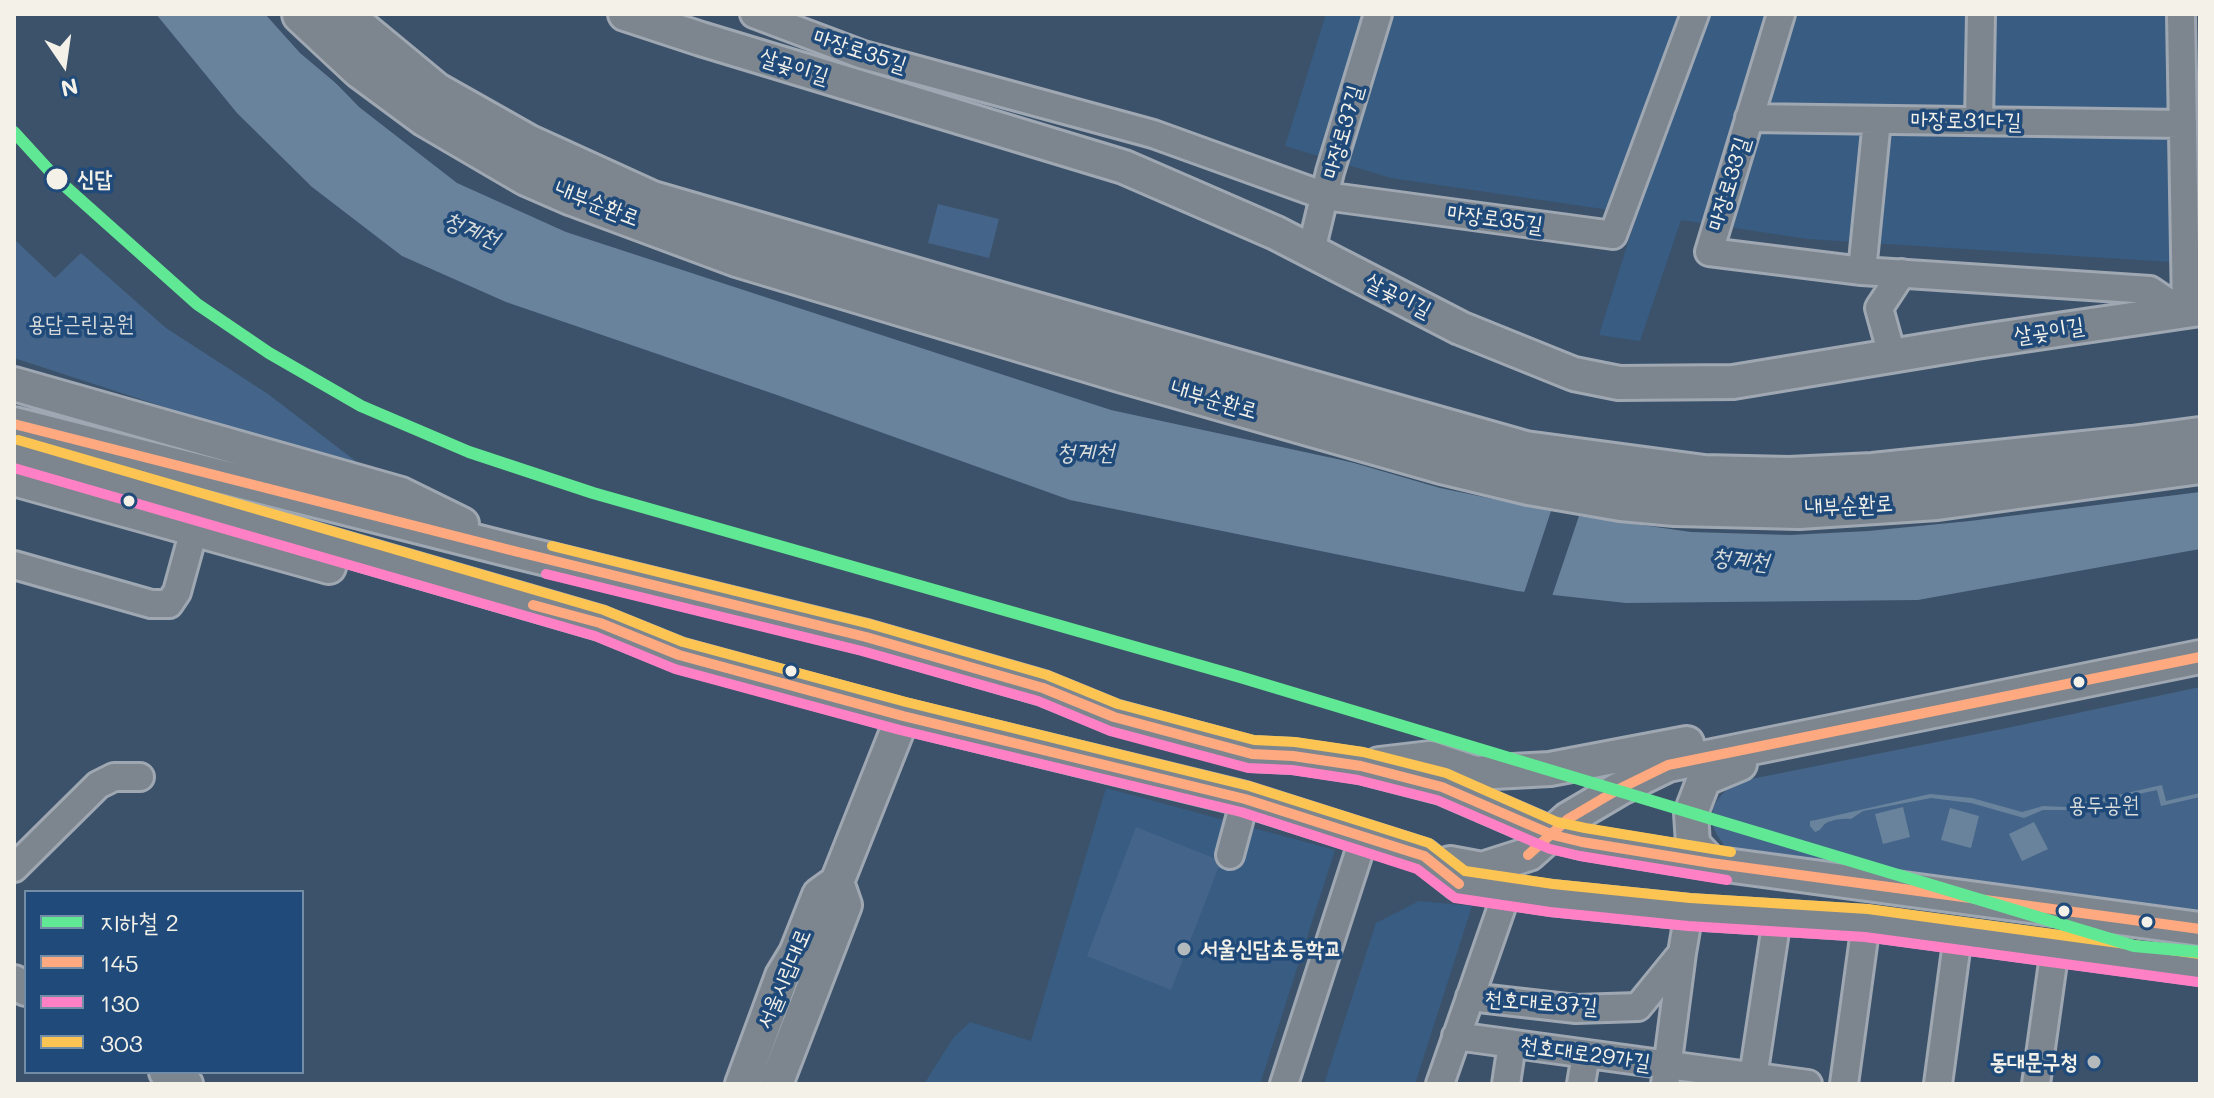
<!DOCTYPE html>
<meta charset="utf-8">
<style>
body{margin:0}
#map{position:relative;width:2214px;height:1098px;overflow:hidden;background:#3c526a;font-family:Mali,"Poor Story",sans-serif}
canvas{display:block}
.frame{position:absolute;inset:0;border:16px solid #f4f1e8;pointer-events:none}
.legend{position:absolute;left:24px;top:890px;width:280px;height:184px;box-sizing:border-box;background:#1f4a7a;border:2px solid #748da6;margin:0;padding:10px 14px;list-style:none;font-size:24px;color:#f4f1e8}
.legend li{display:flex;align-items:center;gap:16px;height:40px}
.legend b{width:40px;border:2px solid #748da6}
.north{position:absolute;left:24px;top:24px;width:80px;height:80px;-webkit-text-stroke:6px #1f4a7a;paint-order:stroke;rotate:167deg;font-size:22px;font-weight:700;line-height:32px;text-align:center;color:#f4f1e8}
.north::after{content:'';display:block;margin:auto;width:28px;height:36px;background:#f4f1e8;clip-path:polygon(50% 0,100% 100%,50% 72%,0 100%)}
</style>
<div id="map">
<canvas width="2214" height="1098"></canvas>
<div class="frame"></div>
<ul class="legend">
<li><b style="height:10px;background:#60e894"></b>지하철 2</li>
<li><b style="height:10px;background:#ffa980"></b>145</li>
<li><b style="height:10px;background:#ff80c5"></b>130</li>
<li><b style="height:10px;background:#fcc553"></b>303</li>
</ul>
<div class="north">N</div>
</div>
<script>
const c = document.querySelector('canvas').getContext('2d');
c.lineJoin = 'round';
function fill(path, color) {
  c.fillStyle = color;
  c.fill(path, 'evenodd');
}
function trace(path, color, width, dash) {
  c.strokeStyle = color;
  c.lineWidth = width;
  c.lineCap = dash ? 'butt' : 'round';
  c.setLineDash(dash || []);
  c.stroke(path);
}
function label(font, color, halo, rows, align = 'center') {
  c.font = font + ' Mali,"Poor Story",sans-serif';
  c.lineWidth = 7;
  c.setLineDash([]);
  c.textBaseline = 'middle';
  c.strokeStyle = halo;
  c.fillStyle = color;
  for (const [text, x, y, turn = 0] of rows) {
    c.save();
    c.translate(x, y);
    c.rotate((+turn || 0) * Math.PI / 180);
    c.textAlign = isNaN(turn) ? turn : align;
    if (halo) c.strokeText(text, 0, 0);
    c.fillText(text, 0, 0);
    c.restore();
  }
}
fill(new Path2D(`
 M 1326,14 L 2168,14 L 2171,262 L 1808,239 L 1681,220 L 1640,341 L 1599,335 L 1637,214 L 1391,178 L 1285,146 Z
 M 1106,788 L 1335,850 L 1260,1084 L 924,1084 L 954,1037 L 970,1022 L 1031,1041 Z
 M 1419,901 L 1472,906 L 1415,1084 L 1324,1084 L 1376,923 Z`), '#385c82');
fill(new Path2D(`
 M 938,204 L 999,219 L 989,258 L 928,243 Z
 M 14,239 L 55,278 L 81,253 L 166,328 L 268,394 L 362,466 L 275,443 L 14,358 Z
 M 2200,687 L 2200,913 L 1730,852 C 1704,824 1706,804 1736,782 L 2002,729 Z
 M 1136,827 L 1221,861 L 1171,990 L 1087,956 Z`), '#446589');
fill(new Path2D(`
 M 156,14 L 269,14 L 359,107 L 457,183 L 566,232 L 1111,410 L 1581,512 L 1890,526 L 2200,480 L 2200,549 L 1918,600 L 1626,603 L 1517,591 L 1070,500 L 777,395 L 506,302 L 402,256 L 312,187 L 237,113 Z
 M 2162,785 L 2166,801 L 2200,793 L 2200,797 L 2161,806 L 2157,790 L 2066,810 L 2043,810 L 2024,818 L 1971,803 L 1931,798 L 1863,811 L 1851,819 C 1844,818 1835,819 1828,822 C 1821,825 1823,830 1815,832 L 1810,826 L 1810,821 L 1816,820 L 1930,794 L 1972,798 L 2022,812 L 2043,806 L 2065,807 Z
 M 1903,807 L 1910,837 L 1883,844 L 1875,814 Z
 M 1950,808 L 1979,816 L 1971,848 L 1941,840 Z
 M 2034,822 L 2048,849 L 2022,861 L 2009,834 Z`), '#6a839d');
fill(new Path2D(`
 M 265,14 L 275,14 L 362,104 L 402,135 L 388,127 L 300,53 Z
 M 1299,447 L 1582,508 L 1890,522 L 2200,476 L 2200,492 L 1970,521 L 1868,531 L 1790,535 L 1691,532 L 1579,516 L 1551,599 L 1523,596 L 1551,511 L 1440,488 Z`), '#3c526a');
const minor = new Path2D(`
 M 754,14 L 863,55 L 1153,134 L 1325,196 L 1613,235 L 1695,14
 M 1781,14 L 1709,252 L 1862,271 L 2150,290 L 2181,311
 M 2181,14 L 2186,310
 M 1749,118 L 2183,124
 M 1979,121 L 1981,14
 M 1311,251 L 1330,172 L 1378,14
 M 1862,271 L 1877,120
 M 1892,355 L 1879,308 L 1902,273
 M 14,565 L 151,604 L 169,604 L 177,592 L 194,530
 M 1230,855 L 1245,799
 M 14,868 L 98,785 L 114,777 L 140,777
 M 1470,997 L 1576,1009 L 1638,1007 L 1682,953
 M 1456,1036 L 1808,1084
 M 1284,1084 L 1364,837
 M 1440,1084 L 1507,892
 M 1506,1084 L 1512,1044
 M 1581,1084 L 1586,1054
 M 1665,1084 L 1682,953 L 1689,912
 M 1752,1084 L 1777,918
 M 1844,1084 L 1866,923
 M 1938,1084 L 1958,935
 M 2036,1084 L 2055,948`);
const major = new Path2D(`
 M 625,14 L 701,39 L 1124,167 L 1276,233 L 1460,328 L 1574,374 L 1619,383 L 1733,382 L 1976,342 L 2200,309
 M 14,384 L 401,494 L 462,524
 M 14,424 L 514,551 L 866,637 L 1043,688 L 1114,717 L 1252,754 L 1293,756 L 1361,766 L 1442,787 L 1553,835 L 1582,842 L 1711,863 L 2200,929
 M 14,453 L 600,623 L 679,655 L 903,716 L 1245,799 L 1424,856 L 1459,884 L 1551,898 L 1689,912 L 1866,923 L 2200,968
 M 14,479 L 329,567
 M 1379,764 L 1430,758 L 1475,773 L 1550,769 L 1687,743
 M 1450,863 L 1482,869 L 1529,854 L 1568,819 L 1619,789 L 1668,765 L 2200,657
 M 1711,863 L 1693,844 L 1691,813 L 1704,779 L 1740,764
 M 14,982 L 26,989
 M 166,1072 L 186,1084
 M 742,1084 L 782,976 L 796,953 L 819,895 L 837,882 L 903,716
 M 776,1084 L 845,905 L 837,882`);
const highway = new Path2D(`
 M 302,14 L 361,69 L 426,117 L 527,176 L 573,196 L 737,257 L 1123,373 L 1442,464 L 1529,485 L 1621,501 L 1675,506 L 1799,509 L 1937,500 L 2200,464
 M 343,14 L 354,25 L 435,92 L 527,144 L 652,201 L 965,292 L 1525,451 L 1704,475 L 1789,477 L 1873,473 L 2132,446 L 2200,437`);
trace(minor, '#9fa8b2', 32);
trace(major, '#9fa8b2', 38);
trace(highway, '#9fa8b2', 44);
trace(minor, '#7d868e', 26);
trace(major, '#7d868e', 32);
trace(highway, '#7d868e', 38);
trace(new Path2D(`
 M 14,424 L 514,551 L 866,637 L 1043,688 L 1114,717 L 1252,754 L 1293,756 L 1361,766 L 1442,787 L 1553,835 L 1582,842 L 1711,863 L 2200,929
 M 533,605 L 600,623 L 679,655 L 903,716 L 1245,799 L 1424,856 L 1459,884
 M 1528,855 L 1568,819 L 1619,789 L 1668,765 L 2200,657`), '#ffa980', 10);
trace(new Path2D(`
 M 14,468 L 595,636 L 675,669 L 900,730 L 1241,812 L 1417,869 L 1455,898 L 1550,912 L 1688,926 L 1865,937 L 2198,982
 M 546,574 L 862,651 L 1038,701 L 1110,731 L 1248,768 L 1292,770 L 1358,780 L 1437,800 L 1550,849 L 1580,856 L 1727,880`), '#ff80c5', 10);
trace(new Path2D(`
 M 18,440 L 604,610 L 683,642 L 906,702 L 1249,786 L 1429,843 L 1465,871 L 1553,884 L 1690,898 L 1868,909 L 2200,954
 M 552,546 L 870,624 L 1047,675 L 1118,704 L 1254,740 L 1295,742 L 1363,752 L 1446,773 L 1557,822 L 1585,828 L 1731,852`), '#fcc553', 10);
trace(new Path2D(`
 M 14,132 L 57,179 L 197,304 L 269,353 L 361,406 L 469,452 L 593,493 L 1240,677 L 2134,946 L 2200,952`), '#60e894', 12);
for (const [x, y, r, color] of [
 [57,179,12,"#f4f1e8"],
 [129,501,7,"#f4f1e8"],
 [791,671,7,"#f4f1e8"],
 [2079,682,7,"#f4f1e8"],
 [2064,911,7,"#f4f1e8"],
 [2147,922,7,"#f4f1e8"],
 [1184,949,8,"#b4b9bc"],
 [2094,1062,8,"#b4b9bc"]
]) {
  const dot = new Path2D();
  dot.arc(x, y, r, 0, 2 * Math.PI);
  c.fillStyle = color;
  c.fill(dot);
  trace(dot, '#1f4a7a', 3);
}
label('22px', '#f4f1e8', '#1f4a7a', [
 ["마장로35길",860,51,18],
 ["살곶이길",794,67,17],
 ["마장로31다길",1966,121,1],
 ["마장로37길",1343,132,-74],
 ["마장로33길",1729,184,-73],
 ["내부순환로",597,204,21],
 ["마장로35길",1495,219,8],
 ["살곶이길",1398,296,27],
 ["살곶이길",2049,331,-9],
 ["내부순환로",1214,400,16],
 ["내부순환로",1849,506,-3],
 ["서울시립대로",784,979,-67],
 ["천호대로37길",1541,1003,4],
 ["천호대로29가길",1585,1054,8]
]);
label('bold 22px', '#f4f1e8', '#1f4a7a', [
 ["신답",77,179]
], 'left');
label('22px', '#dadcda', '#1f4a7a', [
 ["용답근린공원",81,324],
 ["용두공원",2104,805]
]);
label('bold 22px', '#f4f1e8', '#1f4a7a', [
 ["서울신답초등학교",1200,949],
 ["동대문구청",2078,1062,"right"]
], 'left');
label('italic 24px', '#d9dcda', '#1f4a7a', [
 ["청계천",471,230,23],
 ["청계천",1085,453],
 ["청계천",1740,560,6]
]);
</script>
